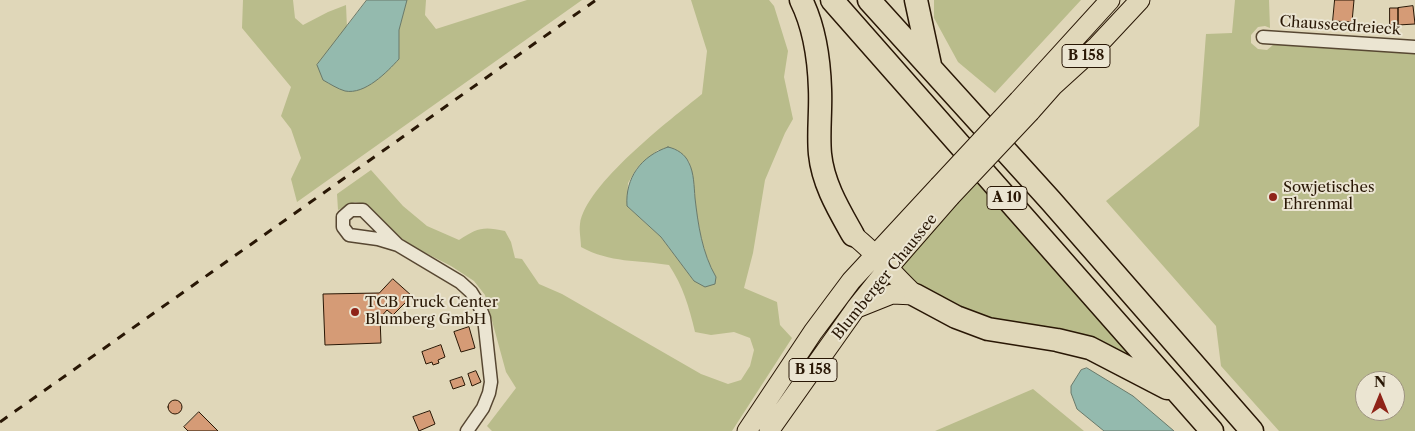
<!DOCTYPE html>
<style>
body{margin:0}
#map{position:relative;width:1415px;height:431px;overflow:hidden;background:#e0d7b9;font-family:"Libre Caslon Text",serif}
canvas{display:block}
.north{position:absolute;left:1355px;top:371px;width:50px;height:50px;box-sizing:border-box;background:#ebe5d2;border:1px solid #9d9380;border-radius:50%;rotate:0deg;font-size:14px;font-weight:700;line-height:20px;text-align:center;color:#291705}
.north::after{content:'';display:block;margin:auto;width:18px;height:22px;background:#8f2418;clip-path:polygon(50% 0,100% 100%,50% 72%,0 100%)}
</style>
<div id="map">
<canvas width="1415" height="431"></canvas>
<div class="north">N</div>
</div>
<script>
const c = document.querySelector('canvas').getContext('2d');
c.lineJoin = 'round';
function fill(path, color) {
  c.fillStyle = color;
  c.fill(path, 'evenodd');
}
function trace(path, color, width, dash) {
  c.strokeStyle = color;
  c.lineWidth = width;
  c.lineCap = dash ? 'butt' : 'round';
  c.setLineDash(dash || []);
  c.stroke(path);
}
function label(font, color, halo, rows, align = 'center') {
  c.font = font + ' "Libre Caslon Text",serif';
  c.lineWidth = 4;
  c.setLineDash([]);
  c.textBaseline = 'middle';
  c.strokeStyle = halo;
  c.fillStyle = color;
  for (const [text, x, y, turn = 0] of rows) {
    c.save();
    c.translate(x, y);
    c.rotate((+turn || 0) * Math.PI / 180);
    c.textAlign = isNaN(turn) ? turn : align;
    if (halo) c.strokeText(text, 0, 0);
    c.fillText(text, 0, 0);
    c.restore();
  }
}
fill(new Path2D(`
 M 243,0 L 293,0 L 295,18 L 303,25 L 328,12 L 346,5 L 347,28 L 317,65 L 399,59 L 399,30 L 407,0 L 426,0 L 425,15 L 436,29 L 527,0 L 582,0 L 297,202 L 291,179 L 301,158 L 291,129 L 281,116 L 291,87 L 242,28 Z
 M 691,0 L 769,0 L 774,6 L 788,51 L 784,77 L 793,119 L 785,133 L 765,180 L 753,253 L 744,288 L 777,302 L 780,325 L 792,338 L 732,431 L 492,431 L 487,426 L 516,388 L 506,372 L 485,295 L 474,281 L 451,266 L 416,248 L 399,237 L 364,204 L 355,202 L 338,210 L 337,194 L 371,170 L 403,206 L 427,226 L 459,240 C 477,228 483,226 505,231 L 511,242 L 515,258 L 522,259 L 539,284 L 562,294 L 701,374 L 728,384 L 741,380 L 750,366 L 754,350 L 750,338 L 734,332 L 711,335 L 695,332 C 689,307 683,286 669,265 C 638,260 610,263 581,247 C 581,240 579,231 580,224 C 585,185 671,119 702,94 L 707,51 ZM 658,150 L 689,161 C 695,180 694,201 698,220 C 701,239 706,260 716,277 L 694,281 L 661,237 L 627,206 L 628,183 L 637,168 Z
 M 934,0 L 1081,0 L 995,93 L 958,62 L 934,18 Z
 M 1235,0 L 1269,0 L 1270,28 L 1265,26 L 1258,27 L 1251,35 L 1251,43 L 1258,49 L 1267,50 L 1273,45 L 1292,45 L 1415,53 L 1415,431 L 1279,431 L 1221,366 L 1216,326 L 1106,201 L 1199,126 L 1206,34 L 1232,33 ZM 1365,381 L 1395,381 L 1395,411 L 1365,411 Z
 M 976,182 L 1140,367 L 971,319 L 899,273 L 900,263 Z
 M 1033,389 L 1084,431 L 935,431 Z`), '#b9bc8b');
const water = new Path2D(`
 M 367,0 L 407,0 L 399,30 L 399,59 C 387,72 365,95 345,91 C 338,89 330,84 323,80 L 317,65 Z
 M 668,147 C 677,149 685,154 689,163 C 694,173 694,186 695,198 C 698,224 702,253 716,277 L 715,284 L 705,287 L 694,281 L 661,237 L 627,206 C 625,178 641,156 668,147 Z
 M 1087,368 L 1133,396 L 1174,431 L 1104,431 L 1077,409 L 1071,393 L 1071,386 L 1081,370 Z`);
fill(water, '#94baae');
trace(water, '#69796a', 1);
const building = new Path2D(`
 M 1335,0 L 1354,0 L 1352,22 L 1333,21 Z
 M 1413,6 L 1415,24 L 1398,25 L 1398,8 Z
 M 1390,8 L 1398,8 L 1398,25 L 1390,25 Z
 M 393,279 L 412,296 L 393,315 L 387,310 L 380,318 L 381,343 L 325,345 L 323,294 L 379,293 Z
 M 469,327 L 475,348 L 461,352 L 454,332 Z
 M 441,345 L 445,357 L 438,360 L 439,363 L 433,365 L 432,362 L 426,364 L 422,352 Z
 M 476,371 L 481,382 L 472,386 L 468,374 Z
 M 462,377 L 465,385 L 453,389 L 450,381 Z
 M168 407a7 7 0 1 1 14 0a7 7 0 1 1-14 0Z
 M 430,411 L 435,424 L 419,431 L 413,417 Z
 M 199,412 L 218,431 L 188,431 L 184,427 Z`);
fill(building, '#d59b76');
trace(building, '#291705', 1);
const minor = new Path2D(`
 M 1263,37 L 1415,47
 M 398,245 L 378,239 L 349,235 L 343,227 L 343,217 L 351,210 L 363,210 L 398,245 L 460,282 L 471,292 L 479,305 L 484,318 L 491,382 L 489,393 L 483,408 L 467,431`);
const primary = new Path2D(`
 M 1019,100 L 1110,0
 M 1030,112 L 1053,86 L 1097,46 L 1140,0
 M 853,235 C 876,253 894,275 915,295
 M 857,308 L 892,294 L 915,295
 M 747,431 L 813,332 L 851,281 L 939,186
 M 769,431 L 856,308 L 888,268 L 950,197`);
const motorway = new Path2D(`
 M 801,0 C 815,28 819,58 820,89 C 821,111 818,133 820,154 C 823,184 839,210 853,235
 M 832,0 L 1212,431
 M 869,0 L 1051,201 L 1252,431
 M 916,0 L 930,65
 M 915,295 L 956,317 L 988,329 L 1057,340 L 1090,348 L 1167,388`);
trace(minor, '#574732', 15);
trace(primary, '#291705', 21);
trace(motorway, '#291705', 25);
trace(minor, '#ebe5d2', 12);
trace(primary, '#e0d7b9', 19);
trace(motorway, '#e0d7b9', 22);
trace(new Path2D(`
 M 0,422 L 596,0`), '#291705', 3, [9, 9]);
const primaryBridge = new Path2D(`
 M 939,186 L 1019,100
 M 950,197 L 1030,112`);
trace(primaryBridge, '#291705', 21, []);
trace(primaryBridge, '#e0d7b9', 19);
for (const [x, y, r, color] of [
 [1273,197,5,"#8f2418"],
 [355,312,5,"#8f2418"]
]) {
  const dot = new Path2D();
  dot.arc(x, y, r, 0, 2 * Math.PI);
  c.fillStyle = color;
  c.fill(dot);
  trace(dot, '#ebe5d2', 2);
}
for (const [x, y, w] of [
 [1086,56,48],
 [1007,198,40],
 [813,370,48]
]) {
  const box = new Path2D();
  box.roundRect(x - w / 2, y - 11.5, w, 23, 4);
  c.fillStyle = '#ebe5d2';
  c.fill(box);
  trace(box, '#291705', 1);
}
label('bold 14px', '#291705', null, [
 ["B 158",1086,56],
 ["A 10",1007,198],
 ["B 158",813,370]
]);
label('15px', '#291705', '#ebe5d2', [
 ["Chausseedreieck",1340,26,4],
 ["Blumberger Chaussee",885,277,-51]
]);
label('15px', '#291705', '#ebe5d2', [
 ["Sowjetisches",1283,188],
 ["Ehrenmal",1283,205],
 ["TCB Truck Center",365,303],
 ["Blumberg GmbH",365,320]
], 'left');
</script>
